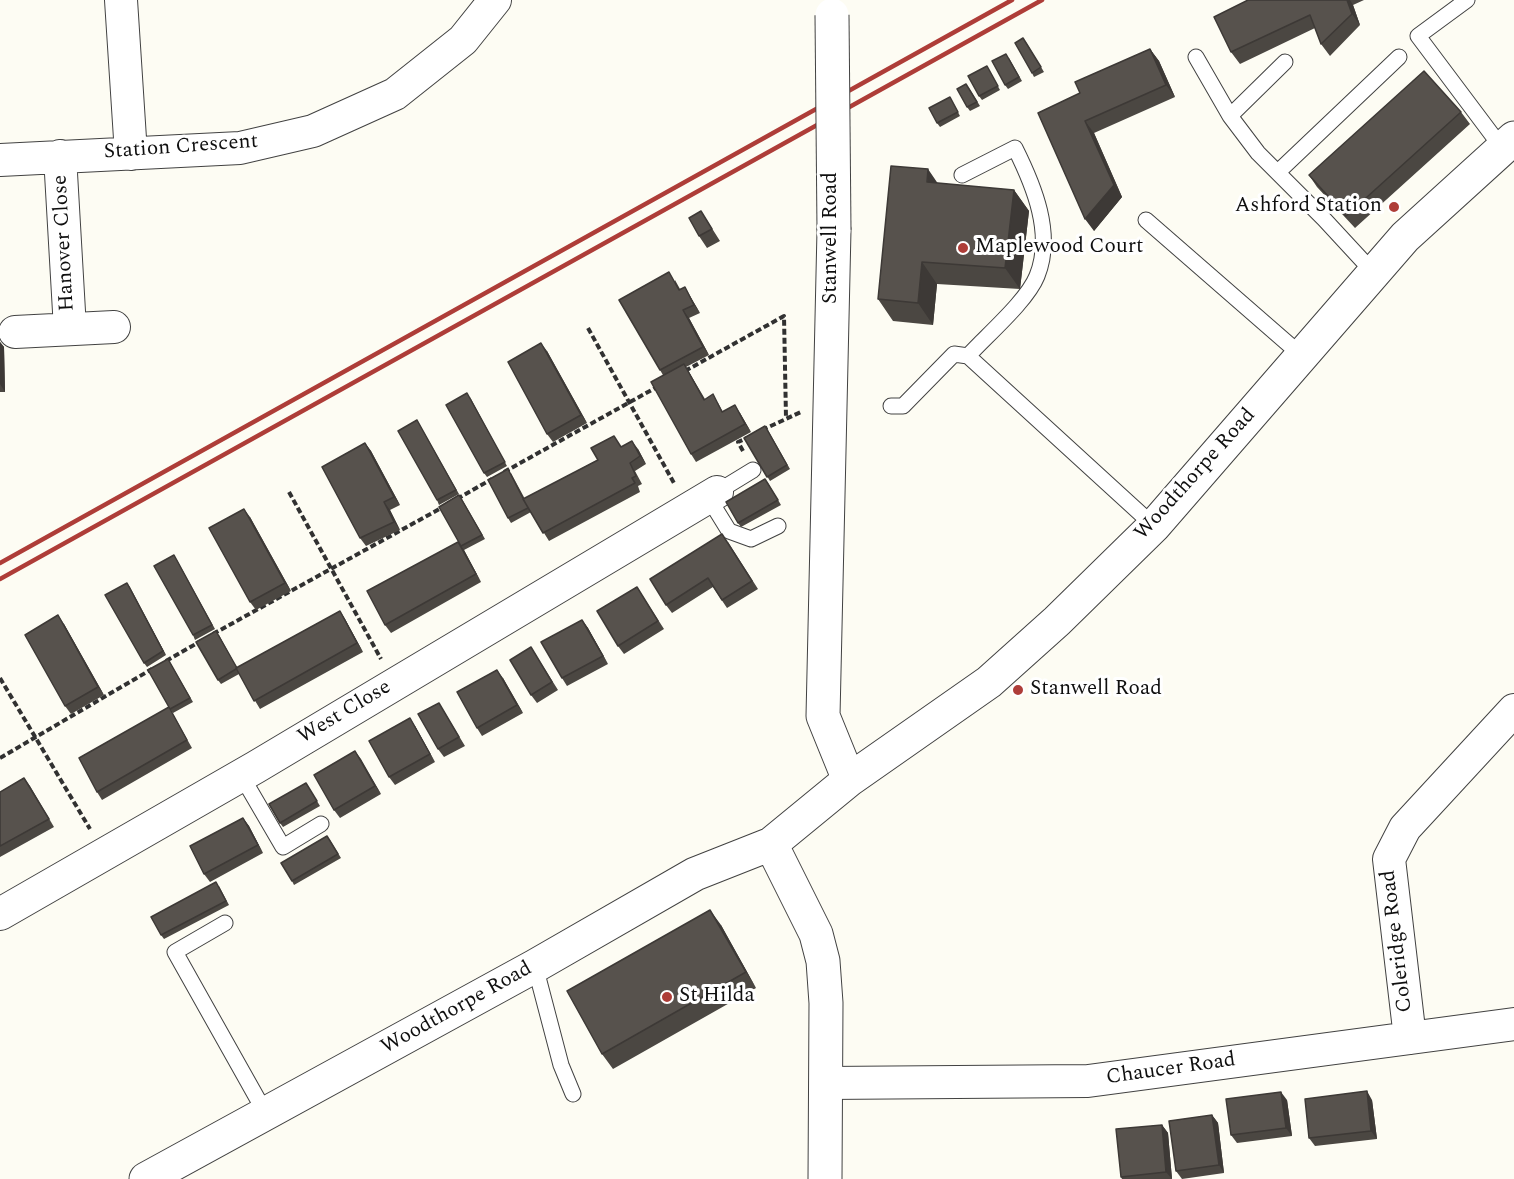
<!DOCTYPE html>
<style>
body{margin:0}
canvas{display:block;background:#fdfcf3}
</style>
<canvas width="1514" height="1179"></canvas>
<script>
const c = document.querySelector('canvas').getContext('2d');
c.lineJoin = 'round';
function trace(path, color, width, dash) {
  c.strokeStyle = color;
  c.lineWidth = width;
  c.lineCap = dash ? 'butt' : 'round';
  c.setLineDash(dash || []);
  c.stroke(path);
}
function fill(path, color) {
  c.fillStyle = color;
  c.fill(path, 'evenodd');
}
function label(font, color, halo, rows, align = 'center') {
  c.font = font + ' Spectral,serif';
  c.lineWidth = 6;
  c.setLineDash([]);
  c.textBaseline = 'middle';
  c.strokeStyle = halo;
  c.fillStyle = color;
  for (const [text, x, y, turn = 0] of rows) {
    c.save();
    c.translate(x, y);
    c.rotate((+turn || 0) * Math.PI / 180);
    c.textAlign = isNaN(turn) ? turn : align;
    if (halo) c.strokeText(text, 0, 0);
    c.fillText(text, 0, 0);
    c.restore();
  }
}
const service = new Path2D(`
 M 1467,0 L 1418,36 L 1502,148
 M 1196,57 L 1230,116 L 1258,153 L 1324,219 L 1373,272
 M 1230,116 L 1285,62
 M 1278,172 L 1399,57
 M 962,175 L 1015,148 C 1034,186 1054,234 1037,276 C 1027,301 987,335 968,356
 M 1146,220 L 1301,355
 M 891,406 L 903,406 L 954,354 L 968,356 L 1154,526
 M 717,492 L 753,470
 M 708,497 L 729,531 L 751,539 L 778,526
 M 241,775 L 283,847 L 321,824
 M 225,923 L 175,952 L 266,1114
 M 535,966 L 561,1065 L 573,1094`);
const minor = new Path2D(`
 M 121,0 L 131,154
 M 60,156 L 70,329
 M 0,160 L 240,148 L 313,131 L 395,94 L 463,40 L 495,0
 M 15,332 L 114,327
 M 0,914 L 256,767 L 717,492
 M 1410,1038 L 1389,859 L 1405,828 L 1514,710
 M 826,1083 L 1088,1081 L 1514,1024`);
const tertiary = new Path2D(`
 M 834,230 L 823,716 L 849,780
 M 771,844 L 816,934 L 823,961 L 826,1003 L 825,1179
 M 146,1179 L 535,966 L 695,874 L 771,844 L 849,780 L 989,682 L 1057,621 L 1154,526 L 1405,237 L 1514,138`);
trace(service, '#424242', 17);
trace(minor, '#424242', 34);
trace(tertiary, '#424242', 35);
trace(new Path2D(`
 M 588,328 L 675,485
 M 685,371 L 784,316 L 786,418
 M 762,430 L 801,412
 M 743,451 L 738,442 L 747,438
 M 504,472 L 657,387
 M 289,492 L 381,659
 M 457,499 L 492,479
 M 213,634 L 443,507
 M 166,661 L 201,641
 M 0,678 L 90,829
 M 0,758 L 152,669`), '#313131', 4, [6, 3]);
trace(service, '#fff', 15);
trace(minor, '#fff', 32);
trace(tertiary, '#fff', 33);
trace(new Path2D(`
 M 0,563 L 1012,0
 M 0,579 L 1042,0`), '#ae3d38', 4.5);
const tertiaryBridge = new Path2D(`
 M 832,15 L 834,230`);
trace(tertiaryBridge, '#424242', 35, []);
trace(tertiaryBridge, '#fff', 33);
fill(new Path2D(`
 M 1248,0 L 1364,0 L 1353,5 L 1360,25 L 1330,56 L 1321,44 L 1315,28 L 1240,64 L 1231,52 Z
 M 1026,42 L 1044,72 L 1034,77 L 1032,73 Z
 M 1150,49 L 1159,61 L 1175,97 L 1094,133 L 1122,197 L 1094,231 L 1080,93 Z
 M 1009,58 L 1022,81 L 1008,89 L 1005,85 Z
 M 989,70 L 1000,90 L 982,100 L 979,96 Z
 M 969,88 L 980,106 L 970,111 L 967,107 Z
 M 950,97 L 960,116 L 940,127 L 937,123 Z
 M 1461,112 L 1470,124 L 1355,228 L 1317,187 L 1309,175 Z
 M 937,183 L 1014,190 L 1029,211 L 1020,289 L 937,284 L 933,325 L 893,321 L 878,299 Z
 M 701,211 L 720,241 L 707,248 L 699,236 Z
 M 675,280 L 680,289 L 685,287 L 690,296 L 700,313 L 689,318 L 709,355 L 686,367 L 705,399 L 718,403 L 723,412 L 740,413 L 751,432 L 696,462 L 691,454 L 663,375 L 660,370 Z
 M 0,342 L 4,347 L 5,392 L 0,392 Z
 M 547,351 L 587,423 L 553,442 L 547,434 Z
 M 470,397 L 507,466 L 487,477 L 484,473 Z
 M 417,420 L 459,494 L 439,505 L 437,500 Z
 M 768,430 L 790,469 L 770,481 L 744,438 Z
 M 365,443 L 371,451 L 400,505 L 390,510 L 400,530 L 366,546 L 360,538 Z
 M 621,447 L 638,449 L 646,464 L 635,471 L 642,484 L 638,486 L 640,492 L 549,541 L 531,512 L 511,523 L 508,518 L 511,473 L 525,499 Z
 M 768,483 L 781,505 L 741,527 L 738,523 Z
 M 462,499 L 485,539 L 464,550 L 481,582 L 391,633 L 385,625 L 461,545 Z
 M 250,517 L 291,591 L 256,610 L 250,602 Z
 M 728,542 L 758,589 L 727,608 L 713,587 L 672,613 L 666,605 Z
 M 177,560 L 215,629 L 195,640 L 193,635 Z
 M 127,583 L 166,655 L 147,667 L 144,663 Z
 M 637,587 L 664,629 L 624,654 L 618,646 Z
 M 340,611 L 345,619 L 363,652 L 260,709 L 239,674 L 221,684 L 218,680 L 219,635 L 237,668 Z
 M 582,620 L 588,628 L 608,664 L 567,686 L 562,678 Z
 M 64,624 L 104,695 L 71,714 L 65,706 Z
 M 531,647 L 558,690 L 537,703 L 531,695 Z
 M 168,659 L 193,702 L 173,713 L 170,709 Z
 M 503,678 L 523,713 L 482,736 L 477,728 Z
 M 439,703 L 465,746 L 444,757 L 438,749 Z
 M 174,716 L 192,748 L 102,800 L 97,792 Z
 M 415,726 L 435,762 L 395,785 L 389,777 Z
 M 355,751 L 381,794 L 340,818 L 334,810 Z
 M 24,778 L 54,827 L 0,857 L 0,792 Z
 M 306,783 L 320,806 L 283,827 L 280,823 Z
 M 243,818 L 249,826 L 263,853 L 210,882 L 204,874 Z
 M 330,840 L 341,858 L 294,885 L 292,881 Z
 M 219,886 L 229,905 L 164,939 L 161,935 Z
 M 721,925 L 756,988 L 613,1069 L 602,1054 Z
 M 1287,1100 L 1292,1136 L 1237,1143 L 1231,1135 Z
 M 1372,1100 L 1377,1139 L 1315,1146 L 1309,1138 Z
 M 1212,1115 L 1218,1123 L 1224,1173 L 1182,1179 L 1176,1171 Z
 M 1162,1125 L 1168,1133 L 1172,1179 L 1122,1179 L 1121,1177 Z`), '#4b4742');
fill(new Path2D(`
 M 1347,0 L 1350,0 L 1353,5 L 1360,25 L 1352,14 Z
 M 1150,49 L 1159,61 L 1175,97 L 1166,85 Z
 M 1085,121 L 1094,133 L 1122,197 L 1094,231 L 1085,219 Z
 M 928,169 L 943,191 L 927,182 Z
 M 1014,190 L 1029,211 L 1020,289 L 1005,268 Z
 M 922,262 L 937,284 L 933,325 L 918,303 Z
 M 685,287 L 690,296 L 700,313 L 694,305 Z
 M 683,310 L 689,318 L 709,355 L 703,347 Z
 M 0,342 L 4,347 L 5,392 L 0,384 Z
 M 541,343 L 547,351 L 587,423 L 581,415 Z
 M 684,364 L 689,372 L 709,408 L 704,400 Z
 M 735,405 L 740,413 L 751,432 L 745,424 Z
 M 632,441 L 638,449 L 646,464 L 640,456 Z
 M 365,443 L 371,451 L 400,505 L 394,497 Z
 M 384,502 L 390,510 L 400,530 L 394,522 Z
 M 244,509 L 250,517 L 291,591 L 285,583 Z
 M 458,542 L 464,550 L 481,582 L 476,574 Z
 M 127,583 L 130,587 L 166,655 L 163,651 Z
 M 340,611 L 345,619 L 363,652 L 357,643 Z
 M 58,615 L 64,624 L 104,695 L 98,687 Z
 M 582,620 L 588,628 L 608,664 L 603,656 Z
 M 497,670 L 503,678 L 523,713 L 517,705 Z
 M 410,718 L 415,726 L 435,762 L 430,754 Z
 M 355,751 L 361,759 L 381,794 L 375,786 Z
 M 24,778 L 30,786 L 54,827 L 49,819 Z
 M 243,818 L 249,826 L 263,853 L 258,845 Z
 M 710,910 L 721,925 L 756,988 L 746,972 Z
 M 1367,1091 L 1372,1100 L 1377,1139 L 1371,1131 Z
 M 1281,1092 L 1287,1100 L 1292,1136 L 1286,1128 Z
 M 1212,1115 L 1218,1123 L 1224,1173 L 1219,1165 Z
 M 1162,1125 L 1168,1133 L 1172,1179 L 1166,1172 Z`), '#3d3936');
const building = new Path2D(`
 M 1248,0 L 1347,0 L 1352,14 L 1321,44 L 1310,15 L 1231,52 L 1214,17 Z
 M 1023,38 L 1041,67 L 1032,73 L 1015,43 Z
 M 1150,49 L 1166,85 L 1085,121 L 1114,185 L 1085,219 L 1038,113 L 1080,93 L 1075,82 Z
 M 1006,54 L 1019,77 L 1005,85 L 992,61 Z
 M 987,66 L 998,86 L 979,96 L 968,76 Z
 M 1424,71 L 1461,112 L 1346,216 L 1309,175 Z
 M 966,84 L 977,102 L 967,107 L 957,89 Z
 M 950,97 L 958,112 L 937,123 L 929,108 Z
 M 891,166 L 928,169 L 927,182 L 1014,190 L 1005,268 L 922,262 L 918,303 L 878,299 Z
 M 701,211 L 712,229 L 699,236 L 689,218 Z
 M 669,272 L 679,290 L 685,287 L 694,305 L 683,310 L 703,347 L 660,370 L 619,300 Z
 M 541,343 L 581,415 L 547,434 L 508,362 Z
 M 684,364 L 704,400 L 713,394 L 722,412 L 735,405 L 745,424 L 691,454 L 651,382 Z
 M 467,393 L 505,462 L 484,473 L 446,405 Z
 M 417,420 L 456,490 L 437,500 L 398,431 Z
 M 765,426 L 787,465 L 767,477 L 744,438 Z
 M 614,436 L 621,447 L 632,441 L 640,456 L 630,463 L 636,476 L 632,478 L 635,483 L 543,533 L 523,499 L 598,460 L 591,448 Z
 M 365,443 L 394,497 L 384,502 L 394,522 L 360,538 L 322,467 Z
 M 508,469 L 528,508 L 508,518 L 488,480 Z
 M 765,479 L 778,500 L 738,523 L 726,502 Z
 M 459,495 L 482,535 L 461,546 L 439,507 Z
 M 244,509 L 285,583 L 250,602 L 209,528 Z
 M 722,534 L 752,581 L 722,600 L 708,578 L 666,605 L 650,579 Z
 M 458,542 L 476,574 L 385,625 L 367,591 Z
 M 174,555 L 212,625 L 193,635 L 154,566 Z
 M 127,583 L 163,651 L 144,663 L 105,595 Z
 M 637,587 L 658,621 L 618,646 L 597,611 Z
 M 340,611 L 357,643 L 254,701 L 236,668 Z
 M 58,615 L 98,687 L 65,706 L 25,635 Z
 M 582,620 L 603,656 L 562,678 L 541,642 Z
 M 216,631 L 237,668 L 236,668 L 236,669 L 218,680 L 196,642 Z
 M 531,647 L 552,682 L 531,695 L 510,660 Z
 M 168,659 L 190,698 L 170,709 L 148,670 Z
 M 497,670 L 517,705 L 477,728 L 457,692 Z
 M 439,703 L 459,737 L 438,749 L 418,714 Z
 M 169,707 L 187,740 L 97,792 L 79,758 Z
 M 410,718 L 430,754 L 389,777 L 369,741 Z
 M 355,751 L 375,786 L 334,810 L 314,775 Z
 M 24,778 L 49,819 L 0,846 L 0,792 Z
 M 306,783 L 317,801 L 280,823 L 269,804 Z
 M 243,818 L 258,845 L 204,874 L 190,846 Z
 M 327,836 L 338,854 L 292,881 L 281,863 Z
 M 216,882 L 226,901 L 161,935 L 151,917 Z
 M 710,910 L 746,972 L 602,1054 L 567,991 Z
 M 1367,1091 L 1371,1131 L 1309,1138 L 1305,1099 Z
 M 1281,1092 L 1286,1128 L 1231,1135 L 1226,1099 Z
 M 1212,1115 L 1219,1165 L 1176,1171 L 1169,1121 Z
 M 1162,1125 L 1166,1172 L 1121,1177 L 1116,1129 Z`);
fill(building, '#57524d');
trace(building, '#3d3936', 1.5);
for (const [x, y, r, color] of [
 [1394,207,6,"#ae3d38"],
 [963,248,6,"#ae3d38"],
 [1018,690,6,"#ae3d38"],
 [667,997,6,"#ae3d38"]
]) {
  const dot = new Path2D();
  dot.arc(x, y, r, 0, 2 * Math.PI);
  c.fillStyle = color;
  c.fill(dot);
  trace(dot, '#fff', 2);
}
label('21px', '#0f0f0f', '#fff', [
 ["Station Crescent",181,148,-4],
 ["Stanwell Road",832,238,-90],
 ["Hanover Close",65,243,-93],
 ["Woodthorpe Road",1196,475,-48],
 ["West Close",345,713,-31],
 ["Coleridge Road",1398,941,-97],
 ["Woodthorpe Road",457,1009,-29],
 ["Chaucer Road",1171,1070,-8]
]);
label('21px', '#0f0f0f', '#fff', [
 ["Ashford Station",1382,207,"right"],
 ["Maplewood Court",975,248],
 ["Stanwell Road",1030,690],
 ["St Hilda",679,997]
], 'left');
</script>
